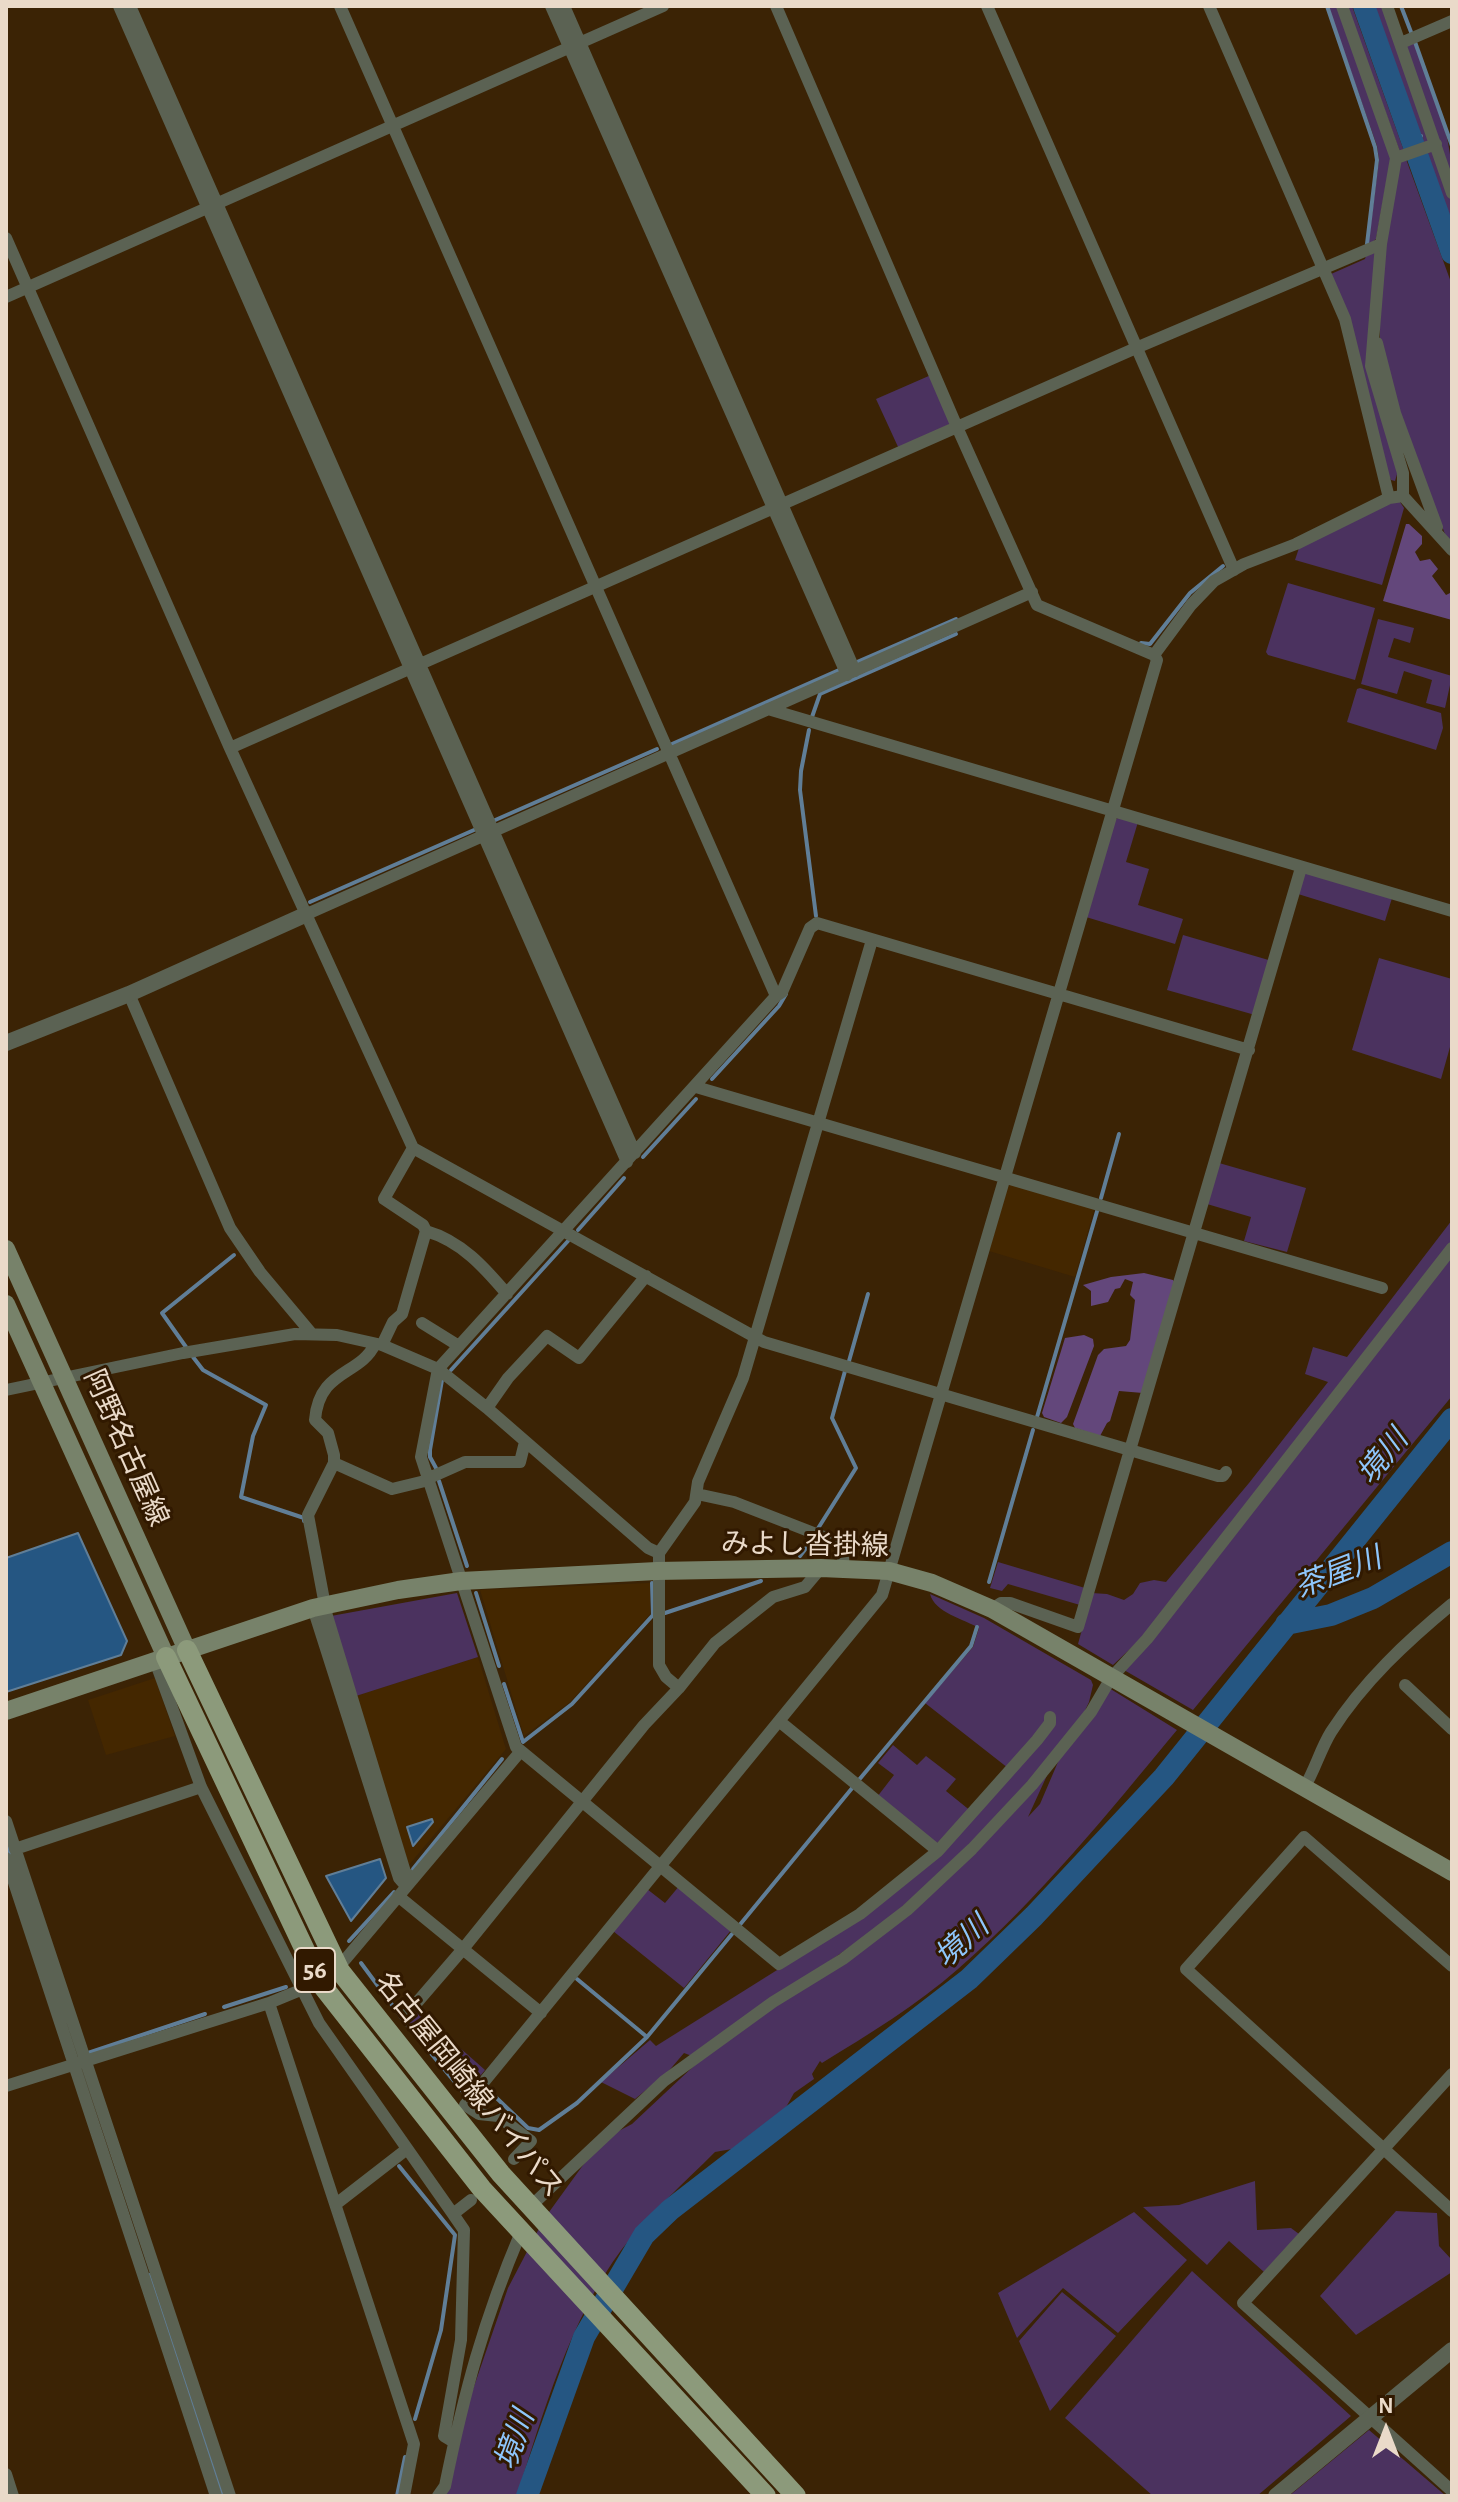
<!DOCTYPE html>
<meta charset="utf-8">
<style>
body{margin:0}
#map{position:relative;width:1458px;height:2502px;overflow:hidden;background:#3b2305;font-family:"Alegreya Sans",sans-serif}
canvas{display:block}
.frame{position:absolute;inset:0;border:8px solid #eadac9;pointer-events:none}
.north{position:absolute;left:1346px;top:2390px;width:80px;height:80px;-webkit-text-stroke:6px #311900;paint-order:stroke;rotate:0deg;font-size:22px;font-weight:700;line-height:32px;text-align:center;color:#eadac9}
.north::after{content:'';display:block;margin:auto;width:28px;height:36px;background:#eadac9;clip-path:polygon(50% 0,100% 100%,50% 72%,0 100%)}
</style>
<div id="map">
<canvas width="1458" height="2502"></canvas>
<div class="frame"></div>
<div class="north">N</div>
</div>
<script>
const c = document.querySelector('canvas').getContext('2d');
c.lineJoin = 'round';
function fill(path, color) {
  c.fillStyle = color;
  c.fill(path, 'evenodd');
}
function trace(path, color, width, dash) {
  c.strokeStyle = color;
  c.lineWidth = width;
  c.lineCap = dash ? 'butt' : 'round';
  c.setLineDash(dash || []);
  c.stroke(path);
}
function label(font, color, halo, rows, align = 'center') {
  c.font = font + ' "Alegreya Sans","Noto Sans JP",sans-serif';
  c.lineWidth = 6;
  c.setLineDash([]);
  c.textBaseline = 'middle';
  c.strokeStyle = halo;
  c.fillStyle = color;
  for (const [text, x, y, turn = 0] of rows) {
    c.save();
    c.translate(x, y);
    c.rotate((+turn || 0) * Math.PI / 180);
    c.textAlign = isNaN(turn) ? turn : align;
    if (halo) c.strokeText(text, 0, 0);
    c.fillText(text, 0, 0);
    c.restore();
  }
}
fill(new Path2D(`
 M 1009,1183 L 1095,1206 L 1075,1277 L 989,1251 Z
 M 650,1583 L 650,1614 L 570,1702 L 524,1736 L 480,1590 Z
 M 478,1657 L 506,1749 L 409,1865 L 356,1696 Z
 M 155,1678 L 175,1736 L 106,1755 L 88,1700 Z`), '#442700');
fill(new Path2D(`
 M 1328,6 L 1338,6 L 1390,152 L 1390,163 L 1376,239 L 1368,246 L 1379,160 L 1377,146 Z
 M 1347,6 L 1352,6 L 1404,151 L 1400,152 Z
 M 1375,6 L 1383,6 L 1431,140 L 1423,144 Z
 M 1413,41 C 1430,88 1452,130 1452,180 L 1406,47 Z
 M 1426,151 L 1435,151 L 1452,203 L 1452,222 Z
 M 1406,159 L 1452,285 L 1452,544 L 1445,534 L 1402,423 L 1380,340 L 1380,294 L 1388,220 L 1400,162 Z
 M 1375,250 L 1373,298 L 1398,471 L 1395,481 L 1391,480 L 1389,476 L 1331,274 L 1365,259 L 1366,255 Z
 M 931,375 L 950,424 L 899,449 L 876,399 Z
 M 1394,501 L 1400,502 L 1404,508 L 1382,585 L 1295,560 L 1299,548 Z
 M 1288,583 L 1375,608 L 1355,680 L 1268,655 L 1266,652 Z
 M 1378,619 L 1414,628 L 1410,643 L 1394,638 L 1388,657 L 1452,676 L 1445,708 L 1426,703 L 1432,680 L 1404,671 L 1397,694 L 1361,684 Z
 M 1360,688 L 1441,713 L 1443,728 L 1436,750 L 1347,722 L 1357,689 Z
 M 1119,817 L 1138,822 L 1126,862 L 1149,869 L 1138,905 L 1183,919 L 1175,944 L 1086,917 L 1115,820 Z
 M 1307,873 L 1392,898 L 1385,921 L 1298,894 L 1304,874 Z
 M 1183,935 L 1272,961 L 1255,1015 L 1167,990 Z
 M 1379,958 L 1452,979 L 1452,1040 L 1441,1079 L 1352,1050 Z
 M 1219,1163 L 1306,1188 L 1287,1252 L 1244,1241 L 1251,1217 L 1207,1204 Z
 M 1452,1220 L 1452,1244 L 1147,1633 L 1113,1665 L 1078,1644 L 1092,1593 L 1107,1594 L 1124,1600 L 1133,1594 L 1140,1583 L 1154,1580 L 1166,1582 L 1249,1483 L 1328,1382 L 1305,1374 L 1313,1347 L 1347,1357 Z
 M 1452,1254 L 1452,1396 L 1193,1710 L 1124,1670 Z
 M 998,1562 L 1085,1588 L 1080,1605 L 1008,1584 L 1002,1591 L 990,1588 Z
 M 457,1593 L 478,1657 L 356,1696 L 331,1616 Z
 M 930,1594 L 984,1618 L 1091,1680 L 1093,1685 L 1089,1702 L 1080,1721 L 999,1816 L 903,1910 L 811,1974 L 770,1999 L 692,2056 L 684,2053 L 667,2073 L 635,2099 L 601,2082 L 650,2040 L 656,2046 L 860,1918 L 893,1892 L 941,1853 L 990,1800 L 1053,1723 L 1053,1718 L 1048,1716 L 1047,1722 L 1008,1768 L 925,1703 L 973,1647 L 979,1628 C 964,1619 935,1613 930,1594 Z
 M 1109,1688 L 1177,1730 C 1108,1813 1040,1898 958,1969 C 917,2005 869,2034 822,2063 L 820,2061 L 812,2074 L 814,2079 L 794,2093 L 780,2118 L 761,2127 L 732,2149 L 715,2152 C 684,2183 649,2214 622,2249 C 571,2317 542,2415 517,2496 L 446,2496 L 471,2395 L 508,2288 L 544,2219 L 586,2161 L 609,2136 L 632,2124 L 697,2063 L 778,2004 L 844,1961 L 1049,1771 L 1028,1817 L 1040,1804 L 1061,1755 Z
 M 893,1745 L 917,1765 L 926,1756 L 956,1779 L 946,1791 L 972,1812 L 935,1845 L 877,1797 L 894,1775 L 878,1763 Z
 M 680,1885 L 732,1929 L 684,1988 L 613,1931 L 647,1889 L 665,1903 Z
 M 416,2009 L 485,2070 L 468,2091 L 406,2020 Z
 M 1255,2181 L 1257,2230 L 1291,2228 L 1299,2234 L 1264,2272 L 1229,2241 L 1207,2265 L 1143,2207 L 1179,2205 Z
 M 1396,2211 L 1437,2213 L 1439,2246 L 1452,2260 L 1452,2272 L 1356,2335 L 1320,2296 Z
 M 1134,2212 L 1187,2260 L 1118,2333 L 1063,2288 L 1017,2338 L 998,2293 Z
 M 1192,2271 L 1351,2416 L 1257,2496 L 1153,2496 L 1065,2418 Z
 M 1062,2292 L 1116,2336 L 1050,2411 L 1019,2341 Z
 M 1369,2430 L 1446,2496 L 1289,2496 Z`), '#4b325f');
fill(new Path2D(`
 M 1406,524 L 1409,524 L 1422,536 L 1422,544 L 1415,552 L 1420,561 L 1430,559 L 1438,569 L 1432,576 L 1446,595 L 1452,592 L 1452,620 L 1383,601 Z
 M 1144,1273 L 1173,1280 L 1175,1283 L 1143,1393 L 1119,1391 L 1110,1421 L 1107,1423 L 1100,1436 L 1075,1428 L 1073,1424 L 1098,1355 L 1104,1349 L 1126,1346 L 1130,1340 L 1135,1300 L 1130,1295 L 1133,1282 L 1125,1279 L 1120,1288 L 1115,1289 L 1108,1302 L 1091,1306 L 1091,1291 L 1083,1285 L 1111,1277 Z
 M 1084,1335 L 1093,1339 L 1094,1346 L 1067,1417 L 1061,1423 L 1044,1417 L 1042,1413 L 1065,1338 Z`), '#63477b');
const water = new Path2D(`
 M 78,1533 L 127,1641 L 121,1655 L 6,1692 L 6,1558 Z
 M 432,1819 L 433,1822 L 413,1846 L 407,1827 Z
 M 380,1859 L 386,1878 L 351,1921 L 326,1876 Z`);
fill(water, '#255682');
trace(water, '#607e97', 2);
trace(new Path2D(`
 M 1327,6 L 1375,147 L 1377,160 L 1367,244
 M 1401,6 L 1411,32
 M 1415,42 L 1452,146
 M 1412,139 L 1421,136
 M 1141,643 L 1150,644 L 1190,593 L 1223,566
 M 857,662 L 956,619
 M 812,717 L 820,694 L 956,634
 M 809,730 L 801,771 L 800,790 L 816,916
 M 672,744 L 839,670
 M 493,821 L 657,749
 M 310,902 L 474,830
 M 712,1079 L 779,1006 L 786,994
 M 643,1157 L 696,1099
 M 1101,1198 L 1119,1134
 M 578,1230 L 624,1178
 M 186,1347 L 162,1313 L 234,1255
 M 193,1357 L 203,1370 L 266,1405 L 253,1436 L 241,1497 L 304,1518 L 304,1521
 M 849,1361 L 868,1294
 M 451,1370 L 568,1241
 M 1037,1417 L 1098,1208
 M 436,1468 L 430,1457 L 430,1450 L 442,1380
 M 439,1481 L 467,1566
 M 817,1530 L 856,1468 L 832,1418 L 845,1371
 M 800,1556 L 814,1538
 M 989,1582 L 1033,1430
 M 476,1593 L 499,1666
 M 665,1613 L 761,1581
 M 504,1684 L 523,1742 L 572,1704 L 653,1615 L 652,1583
 M 858,1781 L 971,1646 L 977,1627
 M 6,1841 L 12,1858
 M 413,1869 L 502,1759
 M 738,1927 L 853,1787
 M 349,1941 L 394,1892
 M 361,1963 L 404,2021 L 464,2093
 M 577,1979 L 647,2037
 M 224,2007 L 286,1987
 M 88,2053 L 205,2014
 M 484,2089 L 485,2087 L 528,2128 L 539,2130 L 577,2103 L 647,2037 L 732,1934
 M 399,2166 L 455,2235 L 441,2330 L 415,2419
 M 149,2275 L 223,2496
 M 397,2496 L 405,2457`), '#607e97', 4);
trace(new Path2D(`
 M 1364,6 L 1452,253
 M 1286,1624 L 1331,1615 L 1373,1598 L 1452,1552
 M 527,2496 L 584,2337 L 644,2235 L 670,2210 L 969,1979 L 1034,1916 L 1164,1777 L 1452,1419`), '#255682', 22);
trace(new Path2D(`
 M 119,6 L 627,1162
 M 130,6 L 635,1153
 M 340,6 L 776,996 L 438,1369 L 421,1457 L 516,1747 L 779,1964 L 860,1914 L 938,1851 L 1037,1740 L 1050,1723 L 1050,1717
 M 551,6 L 847,675
 M 564,6 L 855,671
 M 776,6 L 957,427 L 1037,605 L 1154,655
 M 987,6 L 1234,570
 M 1209,6 L 1345,319 L 1389,498
 M 1342,6 L 1396,158
 M 1387,6 L 1452,193
 M 1401,43 L 1452,21
 M 6,238 L 230,748 L 413,1148 L 764,1342 L 1218,1476 L 1223,1476 L 1226,1472
 M 1381,244 L 1371,366 L 1403,473 L 1403,496 L 1452,550
 M 6,297 L 663,6
 M 1377,343 L 1395,413 L 1437,527
 M 768,709 L 1452,911
 M 230,748 L 1136,348 L 1381,244 L 1396,158 L 1436,144
 M 307,914 L 1032,592
 M 129,994 L 230,1228 L 260,1272 L 312,1334
 M 776,996 L 782,992 L 810,928 L 817,923 L 1249,1050
 M 696,1087 L 1382,1288
 M 426,1231 C 461,1241 484,1267 507,1294
 M 422,1323 L 459,1346
 M 375,1344 C 360,1376 319,1369 315,1420 L 328,1433 L 334,1455 L 334,1463 L 308,1515 L 327,1616 L 405,1872 L 413,1879
 M 382,1345 L 393,1322 L 402,1314 L 426,1231 L 423,1225 L 384,1199 L 413,1148
 M 6,1390 L 183,1353 L 295,1334 L 337,1335 L 382,1345 L 438,1369 L 487,1408 L 648,1548 L 659,1553
 M 487,1408 L 508,1378 L 547,1336 L 579,1358 L 646,1276
 M 334,1463 L 392,1489 L 429,1480
 M 429,1478 L 465,1462 L 520,1462 L 525,1442
 M 697,1494 L 734,1502 L 842,1544 L 844,1569
 M 313,1608 L 399,1878 L 406,1886
 M 992,1609 L 1001,1603 L 1010,1603 L 1078,1627 L 1301,868
 M 155,1661 L 201,1787 L 319,2023 L 453,2214
 M 1405,1685 L 1452,1729
 M 679,1688 L 666,1677 L 659,1665 L 659,1553 L 695,1502 L 698,1482 L 743,1378 L 872,940
 M 779,1721 L 938,1851
 M 1304,1788 C 1315,1770 1320,1750 1331,1732 C 1363,1682 1407,1641 1452,1604
 M 6,1821 L 230,2496
 M 15,1849 L 201,1787
 M 6,1858 L 216,2496
 M 398,1896 L 541,2013
 M 1452,1966 L 1304,1837 L 1186,1969 L 1452,2211
 M 269,2003 L 414,2444 L 404,2496
 M 407,2014 L 463,1949 L 644,1725 L 679,1688 L 715,1643 L 773,1597 L 805,1587 L 821,1568
 M 1452,2074 L 1243,2303 L 1452,2491
 M 6,2086 L 269,2003 L 320,1982 L 338,1968 L 520,1752
 M 514,2159 L 531,2141 L 498,2116 L 479,2114 L 465,2105 L 882,1595 L 1157,660 L 1154,655 L 1191,605 L 1214,581 L 1244,564 L 1296,544 L 1389,498 L 1403,496
 M 336,2204 L 407,2149
 M 531,2206 L 664,2081 L 773,2002 L 843,1959 L 907,1910 L 972,1849 L 1032,1785 L 1091,1712 L 1111,1678 L 1147,1639 L 1452,1248
 M 454,2442 L 444,2436 L 461,2340 L 464,2230 L 453,2214 L 471,2200
 M 6,2474 L 13,2496
 M 438,2496 L 445,2486 C 464,2393 484,2319 521,2232`), '#5b6253', 12);
trace(new Path2D(`
 M 6,1043 L 129,994 L 307,914
 M 1276,2496 L 1452,2350`), '#5b6253', 16);
trace(new Path2D(`
 M 6,1249 L 187,1650
 M 6,1304 L 166,1657
 M 6,1711 L 313,1608 L 398,1590 L 461,1581 L 657,1571 L 821,1568 L 889,1571 L 932,1583 L 992,1609 L 1452,1872`), '#77826a', 18);
trace(new Path2D(`
 M 187,1650 L 340,1971 L 501,2174 L 796,2496
 M 166,1657 L 321,1984 L 482,2189 L 766,2496`), '#8c9a7b', 20);
for (const [x, y, w] of [
 [315,1970,40]
]) {
  const box = new Path2D();
  box.roundRect(x - w / 2, y - 22, w, 44, 6);
  c.fillStyle = '#311900';
  c.fill(box);
  trace(box, '#eadac9', 2);
}
label('bold 26px', '#eadac9', null, [
 ["56",315,1970]
]);
label('28px', '#eadac9', '#311900', [
 ["阿野名古屋線",126,1448,66],
 ["みよし沓掛線",805,1545,1],
 ["名古屋岡崎線バイパス",469,2085,51]
]);
label('italic 30px', '#8ec6fb', '#311900', [
 ["境川",1383,1457,-51],
 ["茶屋川",1338,1573,-21],
 ["境川",962,1942,-42],
 ["境川",515,2440,-70]
]);
</script>
